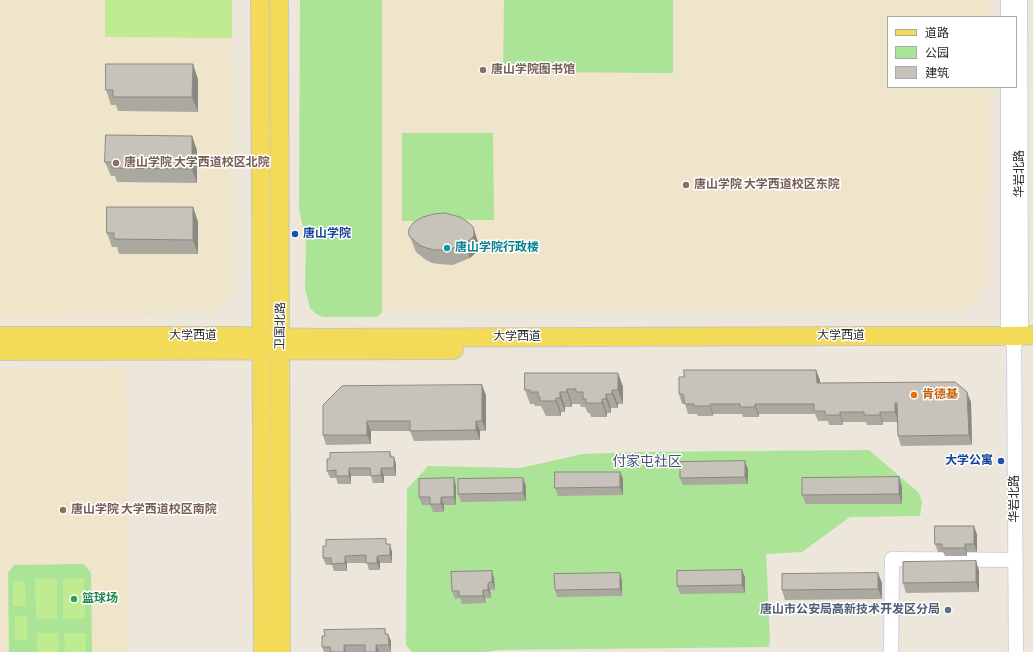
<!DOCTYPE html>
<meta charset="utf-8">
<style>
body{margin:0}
#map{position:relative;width:1033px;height:652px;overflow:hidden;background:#ece6db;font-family:"Sofia Sans Condensed","Noto Sans SC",sans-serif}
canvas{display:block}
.legend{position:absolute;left:887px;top:16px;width:130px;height:72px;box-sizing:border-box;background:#fff;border:1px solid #a9a9a9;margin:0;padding:5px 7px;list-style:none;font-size:12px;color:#292929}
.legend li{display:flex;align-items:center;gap:8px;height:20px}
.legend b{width:20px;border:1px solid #a9a9a9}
</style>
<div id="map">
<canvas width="1033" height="652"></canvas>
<ul class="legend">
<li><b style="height:5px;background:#f3da59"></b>道路</li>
<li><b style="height:11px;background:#abe496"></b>公园</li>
<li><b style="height:11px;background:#c7c3ba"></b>建筑</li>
</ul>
</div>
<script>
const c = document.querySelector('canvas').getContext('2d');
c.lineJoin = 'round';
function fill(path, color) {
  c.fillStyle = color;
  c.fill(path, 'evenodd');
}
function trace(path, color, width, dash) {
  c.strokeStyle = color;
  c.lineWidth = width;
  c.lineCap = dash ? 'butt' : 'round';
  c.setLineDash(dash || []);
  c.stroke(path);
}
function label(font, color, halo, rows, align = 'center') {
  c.font = font + ' "Sofia Sans Condensed","Noto Sans SC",sans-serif';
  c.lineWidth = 3;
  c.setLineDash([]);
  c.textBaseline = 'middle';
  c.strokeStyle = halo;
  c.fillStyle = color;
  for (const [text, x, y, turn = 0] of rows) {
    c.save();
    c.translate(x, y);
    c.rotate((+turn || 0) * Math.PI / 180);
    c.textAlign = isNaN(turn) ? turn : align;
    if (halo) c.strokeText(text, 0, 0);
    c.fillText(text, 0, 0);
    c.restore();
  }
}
fill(new Path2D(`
 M 0,0 L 232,0 L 234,289 L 215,311 L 171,313 L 138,317 L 0,318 Z
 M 382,0 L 990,0 L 990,17 L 888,17 L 888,87 L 990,87 L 989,283 L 964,311 L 382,312 Z
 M 0,368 L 126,368 L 128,652 L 0,652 Z`), '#eee5ca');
fill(new Path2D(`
 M 300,0 L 382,0 L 382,312 L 377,317 L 323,317 L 316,314 L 310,308 L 305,288 L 306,243 L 299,208 Z
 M 504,0 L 673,0 L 673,73 L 503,72 Z
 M 402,133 L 493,133 L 494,220 L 402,221 Z
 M 869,450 L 919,493 L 922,502 L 920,516 L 850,517 L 802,552 L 766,554 L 770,639 L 769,647 L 498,650 L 485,652 L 412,652 L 406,645 L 407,489 L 428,466 L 520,468 L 583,454 L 637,452 Z
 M 84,564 L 91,573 L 92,652 L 9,652 L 8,573 L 14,565 Z`), '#abe496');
fill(new Path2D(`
 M 105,0 L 232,0 L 232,38 L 105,37 Z
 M 84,578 L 85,619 L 63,619 L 63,579 Z
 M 35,579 L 57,579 L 57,619 L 36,619 Z
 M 25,581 L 26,606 L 13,606 L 13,582 Z
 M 27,615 L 27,640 L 15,640 L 15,616 Z
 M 37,633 L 58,633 L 59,652 L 37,652 Z
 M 64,633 L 86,633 L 86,652 L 65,652 Z`), '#bfeb91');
const minor = new Path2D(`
 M 1008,17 L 1008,0
 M 1008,87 L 1008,336 L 1014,345 L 1016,652
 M 1015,343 L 1021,336 L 1020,0
 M 891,652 L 892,559 L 1016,560`);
const major = new Path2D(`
 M 260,0 L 263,652
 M 279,0 L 281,652
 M 0,336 L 235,336 L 318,338 L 861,336 L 1021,336 L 1033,335
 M 0,351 L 454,350`);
trace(minor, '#d0d2e3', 16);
trace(major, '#c7c7c7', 20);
trace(minor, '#fff', 14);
trace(major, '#f3da59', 18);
fill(new Path2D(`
 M 198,79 L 198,112 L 118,111 L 116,105 L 111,105 L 106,90 Z
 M 197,150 L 197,183 L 117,182 L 115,176 L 111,176 L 105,162 Z
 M 193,207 L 198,222 L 198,254 L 119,254 L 117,247 L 112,247 L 107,233 Z
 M 473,227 L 479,245 L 479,250 L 470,258 L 453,265 L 439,264 L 432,263 L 426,260 L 416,252 L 408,232 Z
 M 816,370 L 820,380 L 820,383 L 971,402 L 972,445 L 901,446 L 898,436 L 897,422 L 883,422 L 883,425 L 867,425 L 866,422 L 843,422 L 843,425 L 829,425 L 828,421 L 818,421 L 815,414 L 759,414 L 759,417 L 743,417 L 742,414 L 713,414 L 713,416 L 698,416 L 697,414 L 688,414 L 685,404 L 682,404 L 679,394 Z
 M 618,373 L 623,387 L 623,404 L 618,404 L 618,408 L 611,408 L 611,413 L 607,413 L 607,417 L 591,417 L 590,413 L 588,413 L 585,407 L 581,407 L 580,404 L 572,404 L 572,407 L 565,407 L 565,412 L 561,412 L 561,416 L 546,416 L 541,406 L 535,406 L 534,404 L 530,404 L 525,390 Z
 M 486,395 L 486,431 L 480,431 L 480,440 L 414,441 L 410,431 L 371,431 L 371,444 L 326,445 L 323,435 L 323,405 Z
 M 390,452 L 392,457 L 396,464 L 396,476 L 384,476 L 384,483 L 373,483 L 371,476 L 351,476 L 351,484 L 338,484 L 336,478 L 330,478 L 327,471 Z
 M 748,469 L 748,484 L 683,485 L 680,478 Z
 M 620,472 L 623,479 L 623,495 L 558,496 L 555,488 Z
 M 454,478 L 456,486 L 456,505 L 444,505 L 444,512 L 433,512 L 430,505 L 422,505 L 419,497 Z
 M 526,486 L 526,501 L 461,502 L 458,494 Z
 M 902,487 L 902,504 L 806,504 L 802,495 Z
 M 977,534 L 977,552 L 967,552 L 967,556 L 945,556 L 943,552 L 938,552 L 935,544 Z
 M 388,544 L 392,552 L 392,563 L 380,563 L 380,570 L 369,570 L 367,563 L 347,563 L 347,571 L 334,571 L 332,565 L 326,565 L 323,558 Z
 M 976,561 L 979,571 L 979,592 L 906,593 L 903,583 Z
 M 492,571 L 494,579 L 495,590 L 490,590 L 491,598 L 485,598 L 486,603 L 462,604 L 460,598 L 455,599 L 452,591 Z
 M 620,573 L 622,581 L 622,596 L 557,597 L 555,590 Z
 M 745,577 L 745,593 L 680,594 L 677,586 Z
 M 882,583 L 882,599 L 785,600 L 782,590 Z
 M 385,629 L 386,634 L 391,641 L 391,652 L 324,652 L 322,647 Z`), '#aba8a0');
fill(new Path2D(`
 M 193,64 L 198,79 L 198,112 L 192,97 Z
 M 192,136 L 197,150 L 197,183 L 192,169 Z
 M 193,207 L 198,222 L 198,254 L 193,240 Z
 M 473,227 L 479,245 L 479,250 L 470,258 L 465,244 Z
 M 816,370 L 820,380 L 820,393 L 817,383 Z
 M 618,373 L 623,387 L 623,404 L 618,390 Z
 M 482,385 L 486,395 L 486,431 L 482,421 Z
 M 567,389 L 572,404 L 572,407 L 567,392 Z
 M 612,390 L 618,404 L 618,408 L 612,394 Z
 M 560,392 L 565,407 L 565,412 L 560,398 Z
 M 967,392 L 971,402 L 972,445 L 969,435 Z
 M 606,394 L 611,408 L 611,413 L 606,399 Z
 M 556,398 L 561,412 L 561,416 L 556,401 Z
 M 602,399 L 607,413 L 607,417 L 602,403 Z
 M 895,403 L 899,413 L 899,422 L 895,412 Z
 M 710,404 L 713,414 L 713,416 L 710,406 Z
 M 755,404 L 759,414 L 759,417 L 755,407 Z
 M 840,412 L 843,422 L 843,425 L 840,415 Z
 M 880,412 L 883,422 L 883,425 L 880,415 Z
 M 367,421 L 371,431 L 371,444 L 367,435 Z
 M 476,421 L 480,431 L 480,440 L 476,430 Z
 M 394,457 L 396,464 L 396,476 L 394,468 Z
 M 745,461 L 748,469 L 748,484 L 745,477 Z
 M 349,468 L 351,476 L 351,484 L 349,476 Z
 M 381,468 L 384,476 L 384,483 L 381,475 Z
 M 620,472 L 623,479 L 623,495 L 620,487 Z
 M 899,477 L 902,487 L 902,504 L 899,494 Z
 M 454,478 L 456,486 L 456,505 L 454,497 Z
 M 523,478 L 526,486 L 526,501 L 523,493 Z
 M 441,497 L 444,505 L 444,512 L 441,504 Z
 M 974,526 L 977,534 L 977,552 L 974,544 Z
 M 390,544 L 392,552 L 392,563 L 390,555 Z
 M 965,544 L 967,552 L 967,556 L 965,548 Z
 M 345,556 L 347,563 L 347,571 L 345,563 Z
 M 377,556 L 380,563 L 380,570 L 377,563 Z
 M 976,561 L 979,571 L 979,592 L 976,582 Z
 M 742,570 L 745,577 L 745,593 L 742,585 Z
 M 492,571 L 494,579 L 495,590 L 492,582 Z
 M 620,573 L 622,581 L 622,596 L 620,589 Z
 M 878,573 L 882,583 L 882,599 L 878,589 Z
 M 488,583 L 490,590 L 491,598 L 488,590 Z
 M 483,590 L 485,598 L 486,603 L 483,596 Z
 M 388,634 L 391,641 L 391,652 L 389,645 Z
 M 344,645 L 346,652 L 344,652 Z
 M 376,645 L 379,652 L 376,652 Z`), '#8b8882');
const building = new Path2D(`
 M 106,64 L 193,64 L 192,97 L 113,97 L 113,90 L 106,90 Z
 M 106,135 L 192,136 L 192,169 L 112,168 L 112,162 L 105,162 Z
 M 107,207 L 193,207 L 193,240 L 114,239 L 114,233 L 107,233 Z
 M 445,213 L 460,217 L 469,223 L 473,227 L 474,231 L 474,236 L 465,244 L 447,250 L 434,250 L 427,248 L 421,246 L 410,237 L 408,232 L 410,227 L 414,222 L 423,217 L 434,214 Z
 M 684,370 L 816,370 L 817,383 L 955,382 L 967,392 L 969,435 L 898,436 L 897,403 L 895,403 L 895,412 L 880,412 L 880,415 L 864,415 L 864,412 L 840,412 L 840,415 L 825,415 L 825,411 L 814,411 L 814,404 L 755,404 L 755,407 L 740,407 L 740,404 L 710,404 L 710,406 L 694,406 L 694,404 L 685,404 L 683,394 L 679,394 L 679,377 L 684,377 Z
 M 525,373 L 618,373 L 618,390 L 612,390 L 612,394 L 606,394 L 606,399 L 602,399 L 602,403 L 586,403 L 586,399 L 583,399 L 583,392 L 576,392 L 576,389 L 567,389 L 567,392 L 560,392 L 560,398 L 556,398 L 556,401 L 540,401 L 540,397 L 538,397 L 538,392 L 530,392 L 530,390 L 525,390 Z
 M 482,385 L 482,421 L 476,421 L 476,430 L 410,431 L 410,421 L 367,421 L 367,435 L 323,435 L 323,405 L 342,386 Z
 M 390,452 L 390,457 L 394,457 L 394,468 L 381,468 L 381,475 L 371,476 L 370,468 L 349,468 L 349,476 L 336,476 L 336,470 L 327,471 L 327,459 L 330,459 L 330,453 Z
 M 745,461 L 745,477 L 680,478 L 680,462 Z
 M 555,472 L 620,472 L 620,487 L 555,488 Z
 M 899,477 L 899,494 L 802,495 L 802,478 Z
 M 454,478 L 454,497 L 441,497 L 441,504 L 430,504 L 430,497 L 419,497 L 419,479 Z
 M 523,478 L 523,493 L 458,494 L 458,479 Z
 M 935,526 L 974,526 L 974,544 L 965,544 L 965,548 L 942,548 L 942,544 L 935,544 Z
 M 386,539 L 386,544 L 390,544 L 390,555 L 377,556 L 377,563 L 366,563 L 366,555 L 345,556 L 345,563 L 332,564 L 331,558 L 323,558 L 323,546 L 326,546 L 326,540 Z
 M 976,561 L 976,582 L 903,583 L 903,562 Z
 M 742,570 L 742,585 L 677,586 L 677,571 Z
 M 492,571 L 492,582 L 488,583 L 488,590 L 483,590 L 483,596 L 459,596 L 459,591 L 452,591 L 451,572 Z
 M 620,573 L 620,589 L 555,590 L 554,574 Z
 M 878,573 L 878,589 L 782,590 L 782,574 Z
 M 385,629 L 385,634 L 388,634 L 389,645 L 376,645 L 376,652 L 365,652 L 365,645 L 344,645 L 344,652 L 331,652 L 330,647 L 322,647 L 322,636 L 325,636 L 324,630 Z`);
fill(building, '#c7c3ba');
trace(building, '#8b8882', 1);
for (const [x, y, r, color] of [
 [483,70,4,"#8d6e63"],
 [116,163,4,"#8d6e63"],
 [686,185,4,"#8d6e63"],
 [295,234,4,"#1a4fb4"],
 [447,248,4,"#0f9aa8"],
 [914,395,4,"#e8710a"],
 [1001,461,4,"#1a4fb4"],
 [63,510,4,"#8d6e63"],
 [74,599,4,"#2e9e5b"],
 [948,610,4,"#5c6f8a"]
]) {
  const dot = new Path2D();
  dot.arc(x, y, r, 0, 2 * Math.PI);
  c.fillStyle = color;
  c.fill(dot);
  trace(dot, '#fff', 1.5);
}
label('bold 12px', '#785e54', '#fff', [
 ["唐山学院图书馆",491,70],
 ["唐山学院 大学西道校区北院",124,163],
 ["唐山学院 大学西道校区东院",694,185],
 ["唐山学院 大学西道校区南院",71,510]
], 'left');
label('12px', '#292929', '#fff', [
 ["华岩北路",1020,174,-90],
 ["卫国北路",281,326,-89],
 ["大学西道",193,336],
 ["大学西道",841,336],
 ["大学西道",517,337],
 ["华岩北路",1015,499,-90]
]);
label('bold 12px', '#164399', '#fff', [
 ["唐山学院",303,234],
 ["大学公寓",993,461,"right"]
], 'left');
label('bold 12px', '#0d838f', '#fff', [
 ["唐山学院行政楼",455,248]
], 'left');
label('bold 12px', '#c56008', '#fff', [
 ["肯德基",922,395]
], 'left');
label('bold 12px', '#27864d', '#fff', [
 ["篮球场",82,599]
], 'left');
label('bold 12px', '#4e5e75', '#fff', [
 ["唐山市公安局高新技术开发区分局",940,610]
], 'right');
label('14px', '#494e7b', '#fff', [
 ["付家屯社区",647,462]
]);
</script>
